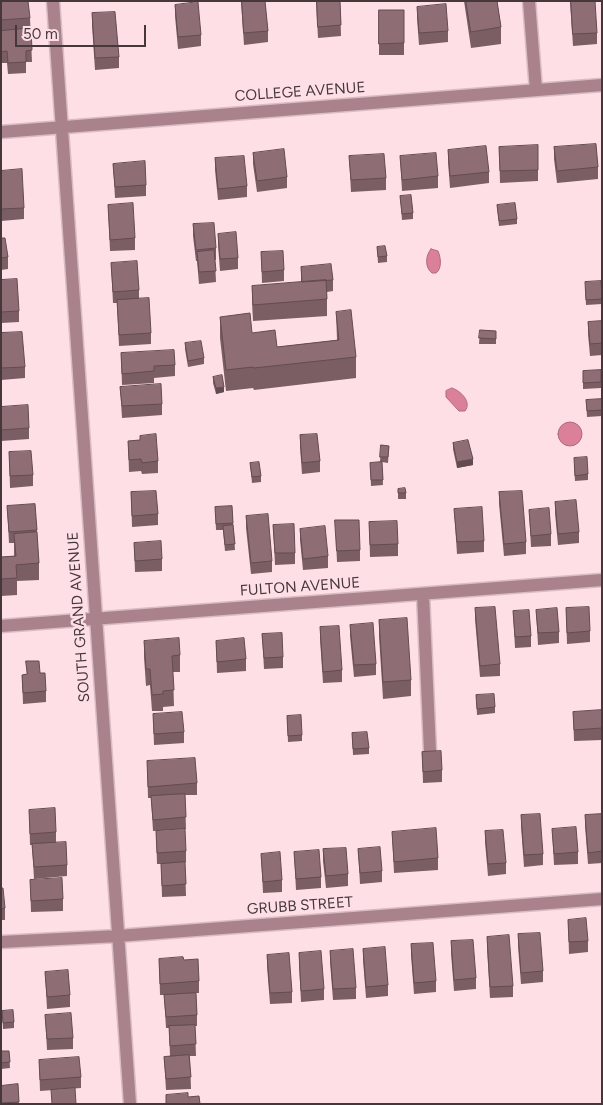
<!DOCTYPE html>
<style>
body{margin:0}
#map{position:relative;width:603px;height:1105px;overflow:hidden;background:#fedfe6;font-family:Figtree,sans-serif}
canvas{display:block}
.frame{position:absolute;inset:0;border:2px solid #46373b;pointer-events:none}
.scale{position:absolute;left:15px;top:25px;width:131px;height:22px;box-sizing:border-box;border:2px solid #46373b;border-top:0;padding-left:6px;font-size:15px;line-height:18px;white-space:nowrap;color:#46373b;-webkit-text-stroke:4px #fedfe6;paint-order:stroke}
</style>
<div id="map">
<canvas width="603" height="1105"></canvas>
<div class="frame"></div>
<div class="scale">50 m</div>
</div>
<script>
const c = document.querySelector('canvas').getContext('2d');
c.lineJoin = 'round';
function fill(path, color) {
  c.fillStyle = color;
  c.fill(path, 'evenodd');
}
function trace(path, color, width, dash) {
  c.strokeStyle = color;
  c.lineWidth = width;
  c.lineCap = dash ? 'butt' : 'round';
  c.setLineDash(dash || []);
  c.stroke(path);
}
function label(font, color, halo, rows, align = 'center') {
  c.font = font + ' Figtree,sans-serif';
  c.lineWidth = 5;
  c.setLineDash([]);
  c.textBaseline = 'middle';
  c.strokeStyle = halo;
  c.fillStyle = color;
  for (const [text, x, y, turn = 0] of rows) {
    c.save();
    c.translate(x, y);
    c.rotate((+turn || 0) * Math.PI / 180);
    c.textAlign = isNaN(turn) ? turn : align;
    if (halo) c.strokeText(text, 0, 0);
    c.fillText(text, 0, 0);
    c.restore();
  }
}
const water = new Path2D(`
 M 431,249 L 438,251 C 441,258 442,269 436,273 L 432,273 C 425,268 425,256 431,249 Z
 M 452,388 C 461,391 472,402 465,411 L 459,411 L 446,397 L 446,391 Z
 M558 434a12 12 0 1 1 24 0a12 12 0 1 1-24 0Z`);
fill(water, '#da8199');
trace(water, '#ae6b7d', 1);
const minor = new Path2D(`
 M 53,1 L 130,1104
 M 529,1 L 536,90
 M 1,132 L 602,85
 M 423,594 L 430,751
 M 1,626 L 602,580
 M 1,942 L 118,936 L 602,899`);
trace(minor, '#d9bdc4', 15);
trace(minor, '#aa828b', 12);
fill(new Path2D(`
 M 1,1 L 30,18 L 32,62 L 26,62 L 26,73 L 8,74 L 7,63 L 1,63 Z
 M 241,1 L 265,1 L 268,31 L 268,42 L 244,45 Z
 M 316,1 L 340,1 L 341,36 L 318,38 Z
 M 464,1 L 497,1 L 501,27 L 501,44 L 471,48 Z
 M 570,1 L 597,33 L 597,44 L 573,46 Z
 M 175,5 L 201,35 L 201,46 L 178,49 L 175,16 Z
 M 417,7 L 448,31 L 448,42 L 419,45 L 417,18 Z
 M 379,10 L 404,10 L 404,55 L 379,55 Z
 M 92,13 L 119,57 L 119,68 L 95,70 L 92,25 Z
 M 499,147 L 538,170 L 538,181 L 500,183 Z
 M 554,147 L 598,167 L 598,179 L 557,183 L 554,159 Z
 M 448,150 L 489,172 L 489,183 L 450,188 L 448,162 Z
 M 253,153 L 287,177 L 287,188 L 257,192 L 253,164 Z
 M 349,156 L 386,178 L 386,190 L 351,192 Z
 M 400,156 L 438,176 L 438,188 L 402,191 Z
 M 215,158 L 247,186 L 247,197 L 218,200 L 215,170 Z
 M 113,164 L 146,185 L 146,196 L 115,198 Z
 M 1,171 L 24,208 L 24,219 L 1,221 Z
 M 400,196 L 413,213 L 413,219 L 402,220 Z
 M 108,205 L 135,238 L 135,250 L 110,251 Z
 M 497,205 L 517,219 L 517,224 L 499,226 Z
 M 193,224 L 216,248 L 216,260 L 215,260 L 216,282 L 199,284 L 197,261 L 196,261 L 193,236 Z
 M 218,234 L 238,258 L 238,269 L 220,271 L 218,245 Z
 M 1,238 L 8,257 L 8,269 L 1,270 Z
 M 377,247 L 387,256 L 387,262 L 378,263 Z
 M 261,252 L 284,270 L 284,281 L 262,283 Z
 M 111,263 L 139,290 L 139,298 L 151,333 L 151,344 L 119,346 L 117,303 L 113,303 Z
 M 301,267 L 333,280 L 333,291 L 327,292 L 327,316 L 253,321 L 252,302 L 252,286 L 301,282 Z
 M 1,280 L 19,311 L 19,322 L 1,323 Z
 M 585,288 L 602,291 L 602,304 L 586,305 Z
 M 336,312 L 356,357 L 356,378 L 254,390 L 253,388 L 226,391 L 220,338 L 220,317 L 277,347 L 337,340 Z
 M 602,321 L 602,355 L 590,356 L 588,334 L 588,322 Z
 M 480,330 L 496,331 L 496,344 L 479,344 Z
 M 1,333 L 25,367 L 25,378 L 1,380 Z
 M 185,343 L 204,358 L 204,364 L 188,367 L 185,349 Z
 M 121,353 L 175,365 L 175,376 L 154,378 L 154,383 L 122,385 Z
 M 601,370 L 601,388 L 583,389 L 583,371 Z
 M 213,377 L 224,392 L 216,394 L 213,383 Z
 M 120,387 L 162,404 L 162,415 L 122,418 Z
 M 602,399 L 602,416 L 587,417 L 586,400 Z
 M 1,407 L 29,428 L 29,439 L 1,441 Z
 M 300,435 L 320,461 L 320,472 L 302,474 L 300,447 Z
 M 140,440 L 158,461 L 158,473 L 142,474 L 141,471 L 129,472 L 128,441 Z
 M 453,443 L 473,465 L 457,468 L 453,449 Z
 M 381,445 L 389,446 L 388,463 L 382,462 L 383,485 L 371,486 L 370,463 L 380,462 Z
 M 9,452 L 33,475 L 33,486 L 10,488 Z
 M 250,463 L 261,476 L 261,482 L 252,483 Z
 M 574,464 L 588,474 L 588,480 L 575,481 Z
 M 398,489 L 406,493 L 406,499 L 398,499 Z
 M 131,492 L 158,514 L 158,525 L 132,527 Z
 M 499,492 L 526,542 L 526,554 L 504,556 L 499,504 Z
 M 555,502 L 579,532 L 579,543 L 558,545 L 555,513 Z
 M 35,504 L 39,563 L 39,580 L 17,581 L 17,595 L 1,596 L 1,557 L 14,556 L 14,543 L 9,543 L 7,506 Z
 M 232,506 L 235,550 L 225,551 L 223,530 L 216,530 L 215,507 Z
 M 454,509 L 484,541 L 484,552 L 457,554 Z
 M 529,510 L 551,534 L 551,546 L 531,547 Z
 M 246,516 L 272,561 L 272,572 L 251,574 L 246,528 Z
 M 335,520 L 360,550 L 360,561 L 337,562 Z
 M 369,522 L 398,544 L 398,556 L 370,557 Z
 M 273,525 L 295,553 L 295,564 L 275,565 Z
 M 300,529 L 328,556 L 328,568 L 303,570 L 300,540 Z
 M 134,543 L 162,559 L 162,571 L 135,572 Z
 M 475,608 L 500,664 L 500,676 L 480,677 L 475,619 Z
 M 566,608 L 590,631 L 590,642 L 567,644 Z
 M 536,610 L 559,632 L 559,643 L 538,645 Z
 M 513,611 L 531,636 L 531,647 L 515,648 Z
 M 379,620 L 411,680 L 411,696 L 383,699 L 379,636 Z
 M 350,625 L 376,664 L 376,675 L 354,677 L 350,636 Z
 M 320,627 L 342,670 L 342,682 L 323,683 L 320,639 Z
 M 262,634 L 283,657 L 283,668 L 264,669 Z
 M 144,641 L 180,655 L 180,672 L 173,672 L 174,706 L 163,707 L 163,711 L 152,711 L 150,685 L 146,686 L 144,657 Z
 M 216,641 L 246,659 L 246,671 L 217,673 Z
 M 26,661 L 46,691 L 46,702 L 23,704 L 22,675 L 27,674 Z
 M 476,695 L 495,707 L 495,713 L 477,715 Z
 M 602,710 L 602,740 L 574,741 L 573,712 Z
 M 153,714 L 184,732 L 184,743 L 154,745 Z
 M 287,716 L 302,735 L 302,741 L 288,742 Z
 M 352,733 L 369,748 L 369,754 L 353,755 Z
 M 422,752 L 442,770 L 442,782 L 423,783 Z
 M 147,761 L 197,783 L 197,795 L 185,795 L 186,829 L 153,831 L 151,798 L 148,798 Z
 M 29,810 L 56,832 L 56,842 L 67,865 L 67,876 L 34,879 L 32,845 L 30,845 Z
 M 602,814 L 602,863 L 588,864 L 585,826 L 585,815 Z
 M 521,815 L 543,854 L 543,865 L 524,867 L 521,826 Z
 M 552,829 L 578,852 L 578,864 L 554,865 Z
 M 156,831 L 186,851 L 186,862 L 185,863 L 186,896 L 162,897 L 161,864 L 157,864 Z
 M 485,831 L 506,863 L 506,874 L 488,876 L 485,842 Z
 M 392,832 L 438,858 L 438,870 L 394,873 Z
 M 323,849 L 348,874 L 348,886 L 326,888 L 323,861 Z
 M 358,849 L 382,871 L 382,882 L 360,884 Z
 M 294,852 L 321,877 L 321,888 L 296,890 Z
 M 261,854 L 282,880 L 282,892 L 263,893 Z
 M 30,880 L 63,899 L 63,911 L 31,912 Z
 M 1,888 L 5,908 L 5,920 L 1,920 Z
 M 568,920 L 588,941 L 588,952 L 569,954 Z
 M 518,934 L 543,971 L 543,982 L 521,984 L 518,946 Z
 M 487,937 L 513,986 L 513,997 L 490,998 L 487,948 Z
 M 451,941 L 476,978 L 476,989 L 454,991 L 451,953 Z
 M 411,944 L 436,981 L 436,992 L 414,994 L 411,955 Z
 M 363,949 L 388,985 L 388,996 L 366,998 L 363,960 Z
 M 330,951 L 356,988 L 356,999 L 333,1000 L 330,962 Z
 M 299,953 L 324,989 L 324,1000 L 301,1002 L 299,964 Z
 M 267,955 L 292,992 L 292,1003 L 270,1004 L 267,966 Z
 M 159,959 L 184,960 L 199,981 L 199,993 L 196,993 L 197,1015 L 197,1026 L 195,1026 L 196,1056 L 190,1056 L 191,1089 L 166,1090 L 164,1057 L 170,1056 L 169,1028 L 166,1028 L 164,995 L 160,995 Z
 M 45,972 L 70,995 L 70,1007 L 47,1009 Z
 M 2,1011 L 14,1022 L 14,1028 L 3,1029 Z
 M 45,1015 L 73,1038 L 73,1049 L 47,1050 Z
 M 1,1051 L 9,1051 L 10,1068 L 1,1069 Z
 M 39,1060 L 81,1077 L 81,1088 L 40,1091 Z
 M 18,1084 L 19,1104 L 1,1104 L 1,1086 Z`), '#7a5e64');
fill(new Path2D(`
 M 224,387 L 224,392 L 216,394 L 216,388 Z
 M 473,459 L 473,465 L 457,468 L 457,462 Z`), '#634c51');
const building = new Path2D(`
 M 1,1 L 28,1 L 30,18 L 1,20 Z
 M 242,1 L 265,1 L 268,31 L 244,33 Z
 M 317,1 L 340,1 L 341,25 L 318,27 Z
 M 466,1 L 497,1 L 501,27 L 471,32 Z
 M 571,1 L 595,1 L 597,33 L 573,34 Z
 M 198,2 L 201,35 L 178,37 L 175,5 Z
 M 446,4 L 448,31 L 419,33 L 417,7 Z
 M 379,10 L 404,10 L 404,43 L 379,44 Z
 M 115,12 L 119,57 L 95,58 L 92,13 Z
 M 31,28 L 32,50 L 26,51 L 26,62 L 8,63 L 7,51 L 1,52 L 1,31 Z
 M 596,144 L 598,167 L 557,171 L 554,147 Z
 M 538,145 L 538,170 L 500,171 L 499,147 Z
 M 486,146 L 489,172 L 450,176 L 448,150 Z
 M 284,149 L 287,177 L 257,181 L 253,153 Z
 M 436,153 L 438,176 L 402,180 L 400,156 Z
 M 384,154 L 386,178 L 351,180 L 349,156 Z
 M 244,156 L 247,186 L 218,189 L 215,158 Z
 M 145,161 L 146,185 L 115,187 L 113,164 Z
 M 22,169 L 24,208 L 1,209 L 1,171 Z
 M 411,195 L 413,213 L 402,214 L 400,196 Z
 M 133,203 L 135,238 L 110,240 L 108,205 Z
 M 515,203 L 517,219 L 499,221 L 497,205 Z
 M 214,223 L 216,248 L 196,250 L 193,224 Z
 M 236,232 L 238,258 L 220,259 L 218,234 Z
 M 1,238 L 5,238 L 8,257 L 1,258 Z
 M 385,246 L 387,256 L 378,257 L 377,247 Z
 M 214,250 L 216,271 L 199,272 L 197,252 Z
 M 283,251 L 284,270 L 262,272 L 261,252 Z
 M 137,261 L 139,290 L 113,292 L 111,263 Z
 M 331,264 L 333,280 L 302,282 L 301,267 Z
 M 17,279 L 19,311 L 1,312 L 1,280 Z
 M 326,280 L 327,299 L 253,305 L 252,286 Z
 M 601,281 L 602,299 L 586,300 L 585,282 Z
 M 149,298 L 151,333 L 119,335 L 117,300 Z
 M 351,310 L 356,357 L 254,368 L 253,367 L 226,370 L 220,317 L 250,313 L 252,333 L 275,330 L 277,347 L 339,340 L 336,312 Z
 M 602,321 L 602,343 L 590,344 L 588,322 Z
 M 480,330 L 496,331 L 496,339 L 479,338 Z
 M 22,332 L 25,367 L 1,368 L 1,333 Z
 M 201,341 L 204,358 L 188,361 L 185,343 Z
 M 174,350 L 175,365 L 154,366 L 154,371 L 122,374 L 121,353 Z
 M 601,370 L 601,382 L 583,383 L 583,371 Z
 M 222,375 L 224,387 L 216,388 L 213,377 Z
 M 161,384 L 162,404 L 122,406 L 120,387 Z
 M 602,399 L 602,410 L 587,411 L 586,400 Z
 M 28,405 L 29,428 L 1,430 L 1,407 Z
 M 156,434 L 158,461 L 142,463 L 141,459 L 129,460 L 128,441 L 140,440 L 140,436 Z
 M 317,434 L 320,461 L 302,463 L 300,435 Z
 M 468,440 L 473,459 L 457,462 L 453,443 Z
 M 381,445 L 389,446 L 388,457 L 380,457 Z
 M 31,451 L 33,475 L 10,476 L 9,452 Z
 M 587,457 L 588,474 L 575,476 L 574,458 Z
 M 259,462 L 261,476 L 252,477 L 250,463 Z
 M 382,462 L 383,480 L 371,480 L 370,463 Z
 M 405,488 L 406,493 L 398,493 L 398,489 Z
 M 156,491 L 158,514 L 132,516 L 131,492 Z
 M 522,491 L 526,542 L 504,544 L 499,492 Z
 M 576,500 L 579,532 L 558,534 L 555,502 Z
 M 35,504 L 37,530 L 9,532 L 7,506 Z
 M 232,506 L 233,523 L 216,524 L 215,507 Z
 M 482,507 L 484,541 L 457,542 L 454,509 Z
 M 549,508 L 551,534 L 531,536 L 529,510 Z
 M 268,514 L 272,561 L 251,563 L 246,516 Z
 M 335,520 L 359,520 L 360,550 L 337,551 Z
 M 397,521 L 398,544 L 370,545 L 369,522 Z
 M 294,524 L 295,553 L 275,553 L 273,525 Z
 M 233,525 L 235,544 L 225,545 L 223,526 Z
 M 325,526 L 328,556 L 303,559 L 300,529 Z
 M 37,532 L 39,563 L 16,565 L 17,578 L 1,579 L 1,557 L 16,556 L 14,534 Z
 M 161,541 L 162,559 L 135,561 L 134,543 Z
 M 495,607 L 500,664 L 480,666 L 475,608 Z
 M 589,607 L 590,631 L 567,633 L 566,608 Z
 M 557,608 L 559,632 L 538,633 L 536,610 Z
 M 529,610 L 531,636 L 515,637 L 513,611 Z
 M 407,618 L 411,680 L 383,682 L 379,620 Z
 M 373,623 L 376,664 L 354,665 L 350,625 Z
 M 339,626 L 342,670 L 323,672 L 320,627 Z
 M 282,633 L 283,657 L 264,658 L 262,634 Z
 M 179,638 L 180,655 L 172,656 L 174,690 L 163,691 L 163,694 L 152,695 L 150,669 L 146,669 L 144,641 Z
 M 244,638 L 246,659 L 217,662 L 216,641 Z
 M 26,661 L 39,661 L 40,673 L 45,673 L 46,691 L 23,693 L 22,675 L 27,674 Z
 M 494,694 L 495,707 L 477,709 L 476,695 Z
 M 602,710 L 602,728 L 574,730 L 573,712 Z
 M 182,712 L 184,732 L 154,734 L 153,714 Z
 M 301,715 L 302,735 L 288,736 L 287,716 Z
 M 367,732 L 369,748 L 353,749 L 352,733 Z
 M 441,751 L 442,770 L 423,772 L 422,752 Z
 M 195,758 L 197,783 L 148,787 L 147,761 Z
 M 185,794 L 186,817 L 153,820 L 151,796 Z
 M 55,808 L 56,832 L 30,834 L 29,810 Z
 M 540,814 L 543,854 L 524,855 L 521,815 Z
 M 602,814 L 602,851 L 588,853 L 585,815 Z
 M 576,827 L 578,852 L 554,854 L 552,829 Z
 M 436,828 L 438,858 L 394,862 L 392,832 Z
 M 185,829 L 186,851 L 157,853 L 156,831 Z
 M 503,830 L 506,863 L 488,864 L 485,831 Z
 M 66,842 L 67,865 L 34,867 L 32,844 Z
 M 380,847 L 382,871 L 360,873 L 358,849 Z
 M 346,848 L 348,874 L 326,876 L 323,849 Z
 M 319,850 L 321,877 L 296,879 L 294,852 Z
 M 280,852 L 282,880 L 263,882 L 261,854 Z
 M 185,862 L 186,884 L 162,886 L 161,864 Z
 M 62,878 L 63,899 L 31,901 L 30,880 Z
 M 1,888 L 3,888 L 5,908 L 1,909 Z
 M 586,918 L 588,941 L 569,942 L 568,920 Z
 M 540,933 L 543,971 L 521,973 L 518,934 Z
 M 509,935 L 513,986 L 490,987 L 487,937 Z
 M 473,940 L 476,978 L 454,980 L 451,941 Z
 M 433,943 L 436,981 L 414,983 L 411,944 Z
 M 385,947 L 388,985 L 366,987 L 363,949 Z
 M 353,949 L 356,988 L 333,989 L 330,951 Z
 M 321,951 L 324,989 L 301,991 L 299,953 Z
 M 289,953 L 292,992 L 270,993 L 267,955 Z
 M 183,957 L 184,960 L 198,959 L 199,981 L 160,984 L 159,959 Z
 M 68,970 L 70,995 L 47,997 L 45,972 Z
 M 196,993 L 197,1015 L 166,1017 L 164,995 Z
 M 13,1010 L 14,1022 L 3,1023 L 2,1011 Z
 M 71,1013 L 73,1038 L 47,1039 L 45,1015 Z
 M 195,1025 L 196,1044 L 170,1046 L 169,1026 Z
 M 1,1051 L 9,1051 L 10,1062 L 1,1063 Z
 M 189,1055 L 191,1077 L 166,1079 L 164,1057 Z
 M 79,1057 L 81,1077 L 40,1080 L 39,1060 Z
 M 18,1084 L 19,1102 L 1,1103 L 1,1086 Z
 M 75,1088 L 76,1104 L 52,1104 L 51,1090 Z
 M 188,1093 L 188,1097 L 199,1096 L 200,1104 L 166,1104 L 166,1095 Z`);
fill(building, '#8e6d74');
trace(building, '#634c51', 1);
label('15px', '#46373b', '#fedfe6', [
 ["COLLEGE AVENUE",300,92,-4],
 ["FULTON AVENUE",300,587,-4],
 ["SOUTH GRAND AVENUE",79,617,-94],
 ["GRUBB STREET",300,906,-4]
]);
</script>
